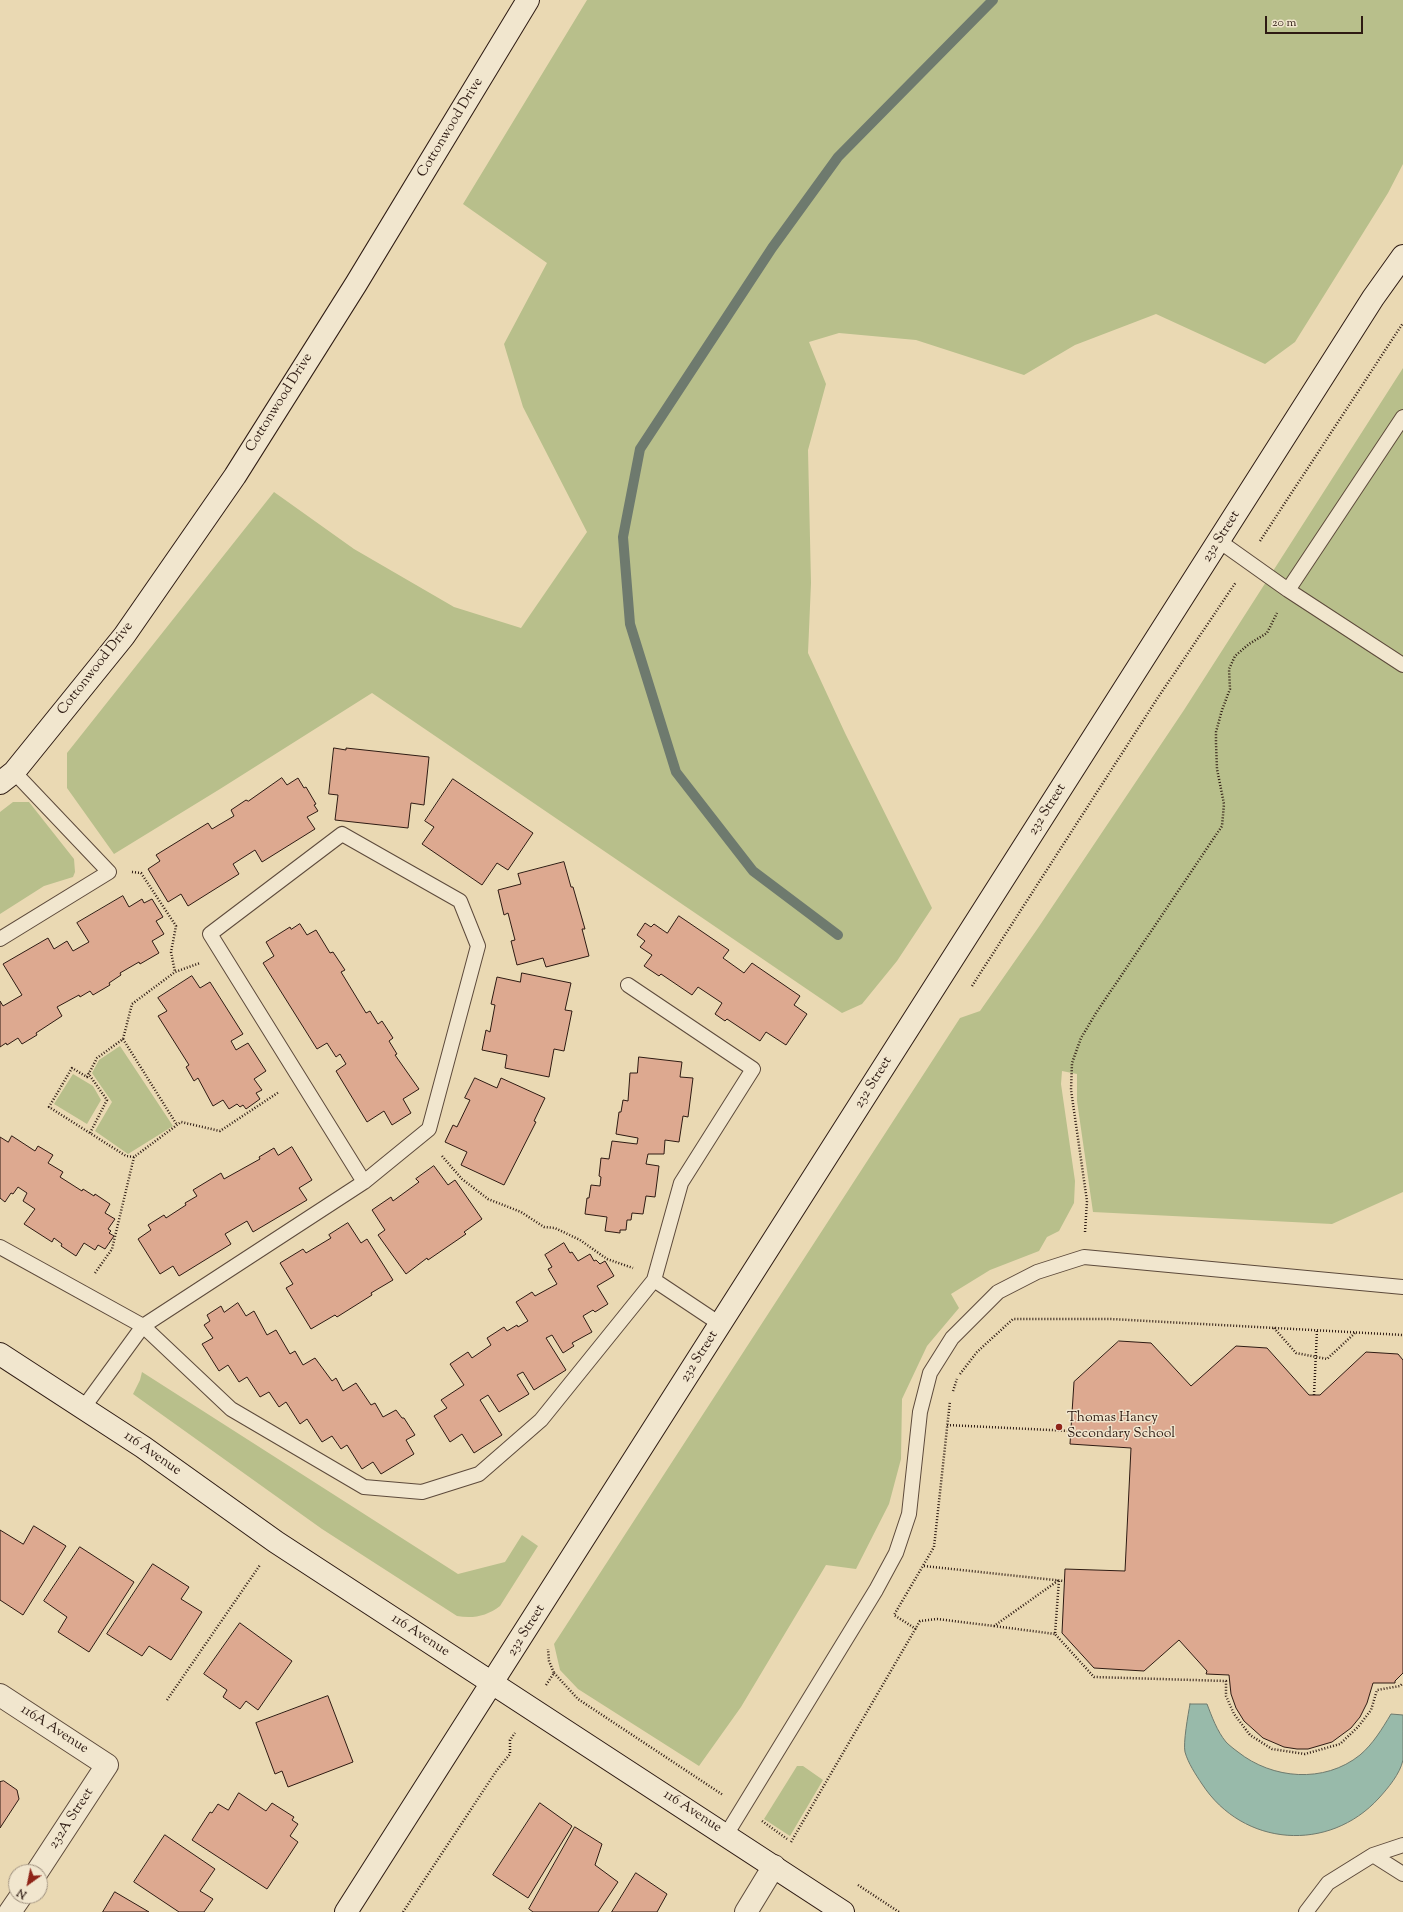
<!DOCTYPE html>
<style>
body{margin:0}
#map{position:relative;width:1403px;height:1912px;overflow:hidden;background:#ead9b3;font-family:"Sorts Mill Goudy",serif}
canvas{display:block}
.north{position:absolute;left:8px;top:1864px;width:40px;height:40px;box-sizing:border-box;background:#f1e6ce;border:1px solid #a39583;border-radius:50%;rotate:213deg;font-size:11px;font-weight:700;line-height:16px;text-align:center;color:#2e1b13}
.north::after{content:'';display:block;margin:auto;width:14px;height:18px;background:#8f2418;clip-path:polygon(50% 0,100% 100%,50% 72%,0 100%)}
.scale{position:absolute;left:1265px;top:16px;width:98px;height:18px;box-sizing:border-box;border:2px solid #2e1b13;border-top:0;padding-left:5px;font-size:12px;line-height:14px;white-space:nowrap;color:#2e1b13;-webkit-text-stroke:3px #f1e6ce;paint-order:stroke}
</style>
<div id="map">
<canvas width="1403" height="1912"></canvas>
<div class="north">N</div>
<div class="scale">20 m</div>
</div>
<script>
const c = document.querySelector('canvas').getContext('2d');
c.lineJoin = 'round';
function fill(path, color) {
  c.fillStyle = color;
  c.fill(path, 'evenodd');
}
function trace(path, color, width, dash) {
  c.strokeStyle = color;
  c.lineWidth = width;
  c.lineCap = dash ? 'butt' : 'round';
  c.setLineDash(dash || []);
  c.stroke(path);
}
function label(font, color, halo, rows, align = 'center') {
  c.font = font + ' "Sorts Mill Goudy",serif';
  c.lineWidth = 3;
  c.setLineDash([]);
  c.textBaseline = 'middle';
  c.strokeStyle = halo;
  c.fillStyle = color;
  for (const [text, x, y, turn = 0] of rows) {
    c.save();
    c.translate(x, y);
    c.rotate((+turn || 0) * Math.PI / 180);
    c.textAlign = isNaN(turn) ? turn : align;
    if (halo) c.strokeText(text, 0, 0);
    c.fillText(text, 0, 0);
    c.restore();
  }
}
fill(new Path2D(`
 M 587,0 L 1403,0 L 1403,164 L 1388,193 L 1295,342 L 1265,364 L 1156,314 L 1075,345 L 1024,375 L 916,340 L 839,333 L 809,342 L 826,384 L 808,450 L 811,583 L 808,653 L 845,733 L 932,908 L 897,961 L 862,1004 L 842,1013 L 372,693 L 220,789 L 114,854 L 67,788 L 67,753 L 274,492 L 354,549 L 454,607 L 521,628 L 587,532 L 523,407 L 504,344 L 547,263 L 463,204 Z
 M 1403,368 L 1403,1192 L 1332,1224 L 1093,1212 L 1077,1101 L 1077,1074 L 1062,1071 L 1061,1084 L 1075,1181 L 1074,1203 L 1059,1231 L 1047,1237 L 1039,1251 L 990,1270 L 951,1294 L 959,1308 L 927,1346 L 902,1399 L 901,1459 L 889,1504 L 856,1569 L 826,1565 L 741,1707 L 699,1766 L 578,1689 L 560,1670 L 554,1644 L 960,1018 L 980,1011 L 1038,928 L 1184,710 Z
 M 13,802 L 29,802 L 74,859 L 75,872 L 73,877 L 44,886 L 0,914 L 0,812 Z
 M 120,1046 L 173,1126 L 128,1154 L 95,1131 L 112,1102 L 92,1073 L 99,1060 Z
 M 73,1074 L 93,1086 L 101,1100 L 87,1124 L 54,1104 Z
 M 142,1372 L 458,1574 L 505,1562 L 522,1535 L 538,1546 L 500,1606 C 487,1616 473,1619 457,1616 L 322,1529 L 133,1394 L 140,1380 Z
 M 797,1766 L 803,1766 L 823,1780 L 790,1836 L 764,1819 Z`), '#b8bf8b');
const water = new Path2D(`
 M 1190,1704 L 1207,1704 C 1212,1717 1217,1731 1226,1742 C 1230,1746 1234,1749 1238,1752 C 1272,1779 1324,1784 1360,1755 C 1373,1744 1382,1729 1391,1714 L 1403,1715 C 1403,1728 1403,1748 1403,1760 C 1400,1774 1388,1788 1379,1798 C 1329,1853 1243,1847 1202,1784 C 1196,1775 1188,1763 1185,1752 C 1183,1743 1188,1715 1190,1704 Z`);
fill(water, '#98baaa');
trace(water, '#6e7a6e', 1);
trace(new Path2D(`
 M 838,935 L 753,871 L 676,772 L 630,624 L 623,537 L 640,449 L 772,248 L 838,157 L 993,0`), '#6e7a6e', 10);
const building = new Path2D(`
 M 334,748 L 346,750 L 346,748 L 429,757 L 424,805 L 411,803 L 408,828 L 335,820 L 338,795 L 329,794 Z
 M 282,778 L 287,785 L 298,778 L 304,788 L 306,787 L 316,804 L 314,805 L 318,811 L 307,817 L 315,829 L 262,862 L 255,850 L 233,864 L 239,874 L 188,906 L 181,894 L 168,902 L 148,869 L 160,861 L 156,855 L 208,823 L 212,829 L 234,816 L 231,810 L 246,800 L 248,801 Z
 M 453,779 L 533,833 L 508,870 L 497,863 L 482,885 L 422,844 L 434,827 L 425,821 Z
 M 564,862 L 571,887 L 573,887 L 585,929 L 582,929 L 589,956 L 546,967 L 543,958 L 517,965 L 511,941 L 515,940 L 508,913 L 504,915 L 498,890 L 521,884 L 518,874 Z
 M 123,896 L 129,907 L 142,899 L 144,903 L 152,899 L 163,917 L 156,921 L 164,934 L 152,941 L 159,953 L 140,964 L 139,962 L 120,973 L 121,975 L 109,983 L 110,985 L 93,995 L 90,991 L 80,997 L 79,995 L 57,1007 L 62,1016 L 36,1033 L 37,1035 L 22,1044 L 18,1038 L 7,1045 L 6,1043 L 0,1047 L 0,1001 L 3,1006 L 22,995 L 3,964 L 48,938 L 54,949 L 67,941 L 73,951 L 89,942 L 77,923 Z
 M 679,916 L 729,950 L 723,958 L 744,973 L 752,963 L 800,996 L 794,1005 L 807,1014 L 786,1045 L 766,1032 L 760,1041 L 727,1019 L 725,1021 L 715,1014 L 722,1003 L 698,987 L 692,995 L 661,974 L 659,976 L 644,966 L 652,955 L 640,947 L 645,941 L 637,935 L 645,923 L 651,927 L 654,924 L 667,933 Z
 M 300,924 L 307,935 L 316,930 L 330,953 L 333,952 L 345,970 L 341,972 L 366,1013 L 370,1011 L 378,1024 L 382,1021 L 393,1038 L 389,1041 L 397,1054 L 395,1055 L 419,1089 L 403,1099 L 411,1113 L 392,1125 L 384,1111 L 367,1122 L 336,1071 L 346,1064 L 340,1054 L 336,1057 L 327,1043 L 317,1049 L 263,963 L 274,956 L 266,942 L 290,927 L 291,929 Z
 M 522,973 L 571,983 L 565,1010 L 572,1011 L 564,1051 L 554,1049 L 549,1077 L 505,1068 L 507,1055 L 482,1050 L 486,1030 L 490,1032 L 495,1005 L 491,1004 L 497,977 L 520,982 Z
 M 192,976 L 200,988 L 210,982 L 243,1034 L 231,1041 L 236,1050 L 248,1043 L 266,1071 L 254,1079 L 262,1090 L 256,1093 L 260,1099 L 246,1109 L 243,1105 L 240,1107 L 237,1104 L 229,1109 L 223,1100 L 213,1106 L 198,1078 L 194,1081 L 186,1067 L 189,1065 L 158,1016 L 167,1011 L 158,998 Z
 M 639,1057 L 682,1062 L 680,1077 L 693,1078 L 688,1117 L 683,1116 L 679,1142 L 665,1140 L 664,1154 L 648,1154 L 646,1164 L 659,1166 L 655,1197 L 646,1196 L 643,1214 L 632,1213 L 631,1220 L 627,1220 L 626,1230 L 620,1230 L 620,1233 L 605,1231 L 607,1217 L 585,1214 L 587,1198 L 589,1198 L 591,1185 L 600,1186 L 601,1177 L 599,1176 L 601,1158 L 609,1159 L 612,1141 L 637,1144 L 638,1138 L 616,1134 L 619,1112 L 621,1112 L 623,1100 L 628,1101 L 630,1073 L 637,1073 Z
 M 475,1078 L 497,1088 L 501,1078 L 545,1098 L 534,1121 L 536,1122 L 504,1185 L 461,1165 L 467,1152 L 445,1142 L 453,1125 L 457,1127 L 470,1100 L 465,1098 Z
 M 12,1136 L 35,1151 L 38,1146 L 53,1155 L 48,1163 L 63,1172 L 60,1177 L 82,1191 L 83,1189 L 94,1196 L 95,1194 L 110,1204 L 105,1213 L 115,1219 L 108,1229 L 111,1231 L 109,1233 L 114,1236 L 105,1249 L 98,1245 L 95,1250 L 84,1243 L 76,1256 L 61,1246 L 62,1244 L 54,1238 L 52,1242 L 24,1224 L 35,1209 L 23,1201 L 27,1193 L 18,1187 L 13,1194 L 11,1193 L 5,1202 L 0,1198 L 0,1137 L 8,1142 Z
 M 292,1147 L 312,1180 L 299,1188 L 307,1200 L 253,1232 L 247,1221 L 225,1234 L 231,1244 L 179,1276 L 173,1266 L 160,1274 L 138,1239 L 151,1230 L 148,1225 L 164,1215 L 166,1218 L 186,1205 L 185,1203 L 197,1196 L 193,1190 L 221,1173 L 224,1179 L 260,1159 L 259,1157 L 274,1148 L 278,1155 Z
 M 434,1166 L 448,1185 L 455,1180 L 482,1219 L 464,1232 L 466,1234 L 428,1260 L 427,1258 L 406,1274 L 378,1235 L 385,1230 L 372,1210 L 391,1197 L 393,1201 L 419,1182 L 416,1179 Z
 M 348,1223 L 361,1243 L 367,1239 L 393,1280 L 371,1293 L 372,1295 L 337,1317 L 335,1315 L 311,1329 L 286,1288 L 293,1284 L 280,1263 L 303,1249 L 306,1253 L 331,1238 L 329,1235 Z
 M 564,1243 L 570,1253 L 572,1252 L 578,1261 L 590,1254 L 594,1261 L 596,1260 L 600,1264 L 605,1261 L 614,1276 L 597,1286 L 608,1304 L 595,1312 L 593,1310 L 583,1316 L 592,1332 L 572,1343 L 574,1346 L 563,1353 L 552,1335 L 546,1338 L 566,1370 L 534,1390 L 523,1372 L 517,1375 L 529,1394 L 499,1412 L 488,1395 L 480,1400 L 502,1435 L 474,1453 L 462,1434 L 450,1442 L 434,1416 L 447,1408 L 441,1400 L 464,1385 L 450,1364 L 468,1352 L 472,1358 L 491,1345 L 487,1338 L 504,1327 L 507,1331 L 517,1325 L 518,1327 L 528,1321 L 516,1302 L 532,1292 L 535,1296 L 557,1284 L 548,1269 L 552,1267 L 545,1255 Z
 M 238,1303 L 246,1316 L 254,1311 L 267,1335 L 276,1330 L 290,1354 L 295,1351 L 303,1365 L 315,1358 L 332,1381 L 336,1378 L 343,1391 L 356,1383 L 371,1405 L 375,1403 L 383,1417 L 396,1410 L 402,1418 L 404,1418 L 415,1435 L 406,1440 L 414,1454 L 381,1474 L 373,1462 L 362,1469 L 347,1445 L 341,1449 L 332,1436 L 322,1442 L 307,1419 L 300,1424 L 286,1402 L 279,1407 L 269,1392 L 260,1397 L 247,1377 L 239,1382 L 228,1365 L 219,1371 L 202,1344 L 213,1338 L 204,1325 L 210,1321 L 207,1315 L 221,1306 L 224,1312 Z
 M 1119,1341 L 1151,1343 L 1191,1386 L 1236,1346 L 1267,1348 L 1309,1395 L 1320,1395 L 1366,1352 L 1398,1354 L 1403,1360 L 1403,1673 L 1395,1681 L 1395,1683 L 1373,1683 L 1367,1703 L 1360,1717 L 1351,1728 L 1332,1742 L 1308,1749 L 1297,1749 L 1284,1747 L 1263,1738 L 1244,1721 L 1236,1708 L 1231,1694 L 1229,1675 L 1206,1674 L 1207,1671 L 1179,1640 L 1144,1671 L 1094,1668 L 1062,1633 L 1065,1569 L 1125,1571 L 1131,1448 L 1070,1444 L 1074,1382 Z
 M 34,1526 L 66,1546 L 23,1615 L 0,1600 L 0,1530 L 23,1544 Z
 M 80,1547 L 134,1582 L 89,1652 L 58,1632 L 67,1617 L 44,1601 Z
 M 153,1564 L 189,1587 L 181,1599 L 202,1612 L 171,1660 L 149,1646 L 142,1656 L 107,1634 Z
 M 240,1623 L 292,1661 L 258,1710 L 246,1701 L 240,1709 L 223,1697 L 227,1690 L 204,1674 Z
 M 328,1696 L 353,1762 L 288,1787 L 282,1771 L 275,1774 L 256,1723 Z
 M 4,1781 L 17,1790 L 19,1799 L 0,1828 L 0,1782 Z
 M 239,1793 L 266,1811 L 272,1803 L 294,1817 L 292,1820 L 298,1824 L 290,1836 L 298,1842 L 267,1889 L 192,1840 L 210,1812 L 212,1813 L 218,1804 L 228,1810 Z
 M 540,1803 L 572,1826 L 528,1898 L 493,1875 Z
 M 575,1827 L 602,1844 L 595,1865 L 618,1882 L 598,1912 L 533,1912 L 529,1909 Z
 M 165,1835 L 215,1869 L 200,1891 L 213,1899 L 204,1912 L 179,1912 L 134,1882 Z
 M 636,1873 L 667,1894 L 657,1912 L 612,1912 Z
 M 115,1892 L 149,1912 L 103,1912 Z`);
fill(building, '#dda990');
trace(building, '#2e1b13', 1);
const lane = new Path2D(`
 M 1219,541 L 1288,590 L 1403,665
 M 1288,590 L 1403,417
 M 0,939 L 109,872 L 14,772
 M 0,1247 L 143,1326 L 231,1409 L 364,1487 L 422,1492 L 479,1474 L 541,1420 L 654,1280 L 681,1183 L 753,1069 L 628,985
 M 654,1280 L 720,1324
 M 84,1407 L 143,1326 L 364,1182 L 429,1129 L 478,946 L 460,901 L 342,834 L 210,934 L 364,1182
 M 726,1835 L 876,1590 L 896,1553 L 909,1514 L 920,1412 L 930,1373 L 952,1338 L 998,1292 L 1037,1272 L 1084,1257 L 1403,1287
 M 1373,1855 L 1403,1874
 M 1306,1912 L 1328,1883 L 1373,1855 L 1403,1845`);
const street = new Path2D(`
 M 0,1695 L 107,1765 L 37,1872
 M 10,1912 L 21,1896
 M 746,1912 L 774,1866`);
const secondary = new Path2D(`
 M 0,783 L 14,772 L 124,636 L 235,476 L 356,284 L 528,0
 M 0,1354 L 143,1447 L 276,1542 L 843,1912
 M 346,1912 L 1373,298 L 1403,256`);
trace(lane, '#5d4a3b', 16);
trace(street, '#5d4a3b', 24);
trace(secondary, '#2e1b13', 24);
trace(new Path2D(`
 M 1260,541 L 1403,323
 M 132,872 L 141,873 L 176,926 L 171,952 L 175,972
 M 972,986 L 1157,699 L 1236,582
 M 123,1039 L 177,1125
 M 88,1073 L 107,1100 L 90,1133
 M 442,1156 L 462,1179 L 488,1199 L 521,1212 L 544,1227 L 555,1228 L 580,1240 L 607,1259 L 633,1268
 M 134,1157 L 126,1156 L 49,1107 L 72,1068 L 87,1077 L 97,1058 L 123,1039 L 132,1004 L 175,972 L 200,963
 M 1085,1232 L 1087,1201 L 1071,1090 L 1072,1063 L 1081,1038 L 1096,1013 L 1222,826 L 1224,804 L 1217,769 L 1216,743 L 1216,732 L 1222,710 L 1230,689 L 1229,669 L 1235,656 L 1249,644 L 1267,633 L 1277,613
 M 95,1273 L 112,1249 L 134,1157 L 181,1122 L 220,1131 L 279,1092
 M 1274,1328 L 1296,1353 L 1327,1359 L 1356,1332
 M 960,1374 L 977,1352 L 1013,1319 L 1111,1319 L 1403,1335
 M 953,1391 L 957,1379
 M 1314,1395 L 1317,1330
 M 947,1425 L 1071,1431
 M 924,1566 L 1064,1581
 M 994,1626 L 1055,1634
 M 916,1629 L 894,1615 L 934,1547 L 950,1401
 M 554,1673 L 578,1699 L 723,1795
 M 546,1685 L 554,1673 L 549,1661 L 548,1649
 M 167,1700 L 260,1565
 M 762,1821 L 787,1839
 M 791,1842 L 920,1621 L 937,1619 L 994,1626 L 1059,1580 L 1055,1634 L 1094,1677 L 1226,1681 L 1226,1696 L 1234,1714 L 1250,1735 L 1272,1749 L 1305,1754 L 1340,1744 L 1358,1727 L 1371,1710 L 1377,1690 L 1400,1686 L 1403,1683
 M 858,1885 L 899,1912
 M 403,1912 L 497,1770 L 510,1754 L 510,1740 L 515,1733`), '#2e1b13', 2.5, [1, 2]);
trace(lane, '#f1e6ce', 14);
trace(street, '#f1e6ce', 22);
trace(secondary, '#f1e6ce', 22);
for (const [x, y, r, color] of [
 [1059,1427,4,"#8f2418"]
]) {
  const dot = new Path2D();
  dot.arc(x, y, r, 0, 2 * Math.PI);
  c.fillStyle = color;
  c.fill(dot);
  trace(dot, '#f1e6ce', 1.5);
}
label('14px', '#2e1b13', '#f1e6ce', [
 ["Cottonwood Drive",451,128,-59],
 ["Cottonwood Drive",280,403,-58],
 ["232 Street",1222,537,-58],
 ["Cottonwood Drive",96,669,-52],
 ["232 Street",1048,810,-58],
 ["232 Street",874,1083,-58],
 ["232 Street",700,1357,-58],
 ["116 Avenue",152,1454,35],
 ["232 Street",527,1631,-58],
 ["116 Avenue",420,1636,33],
 ["116A Avenue",54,1730,33],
 ["116 Avenue",692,1812,33],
 ["232A Street",72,1819,-57]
]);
label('14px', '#2e1b13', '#f1e6ce', [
 ["Thomas Haney",1067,1419],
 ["Secondary School",1067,1435]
], 'left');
</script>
